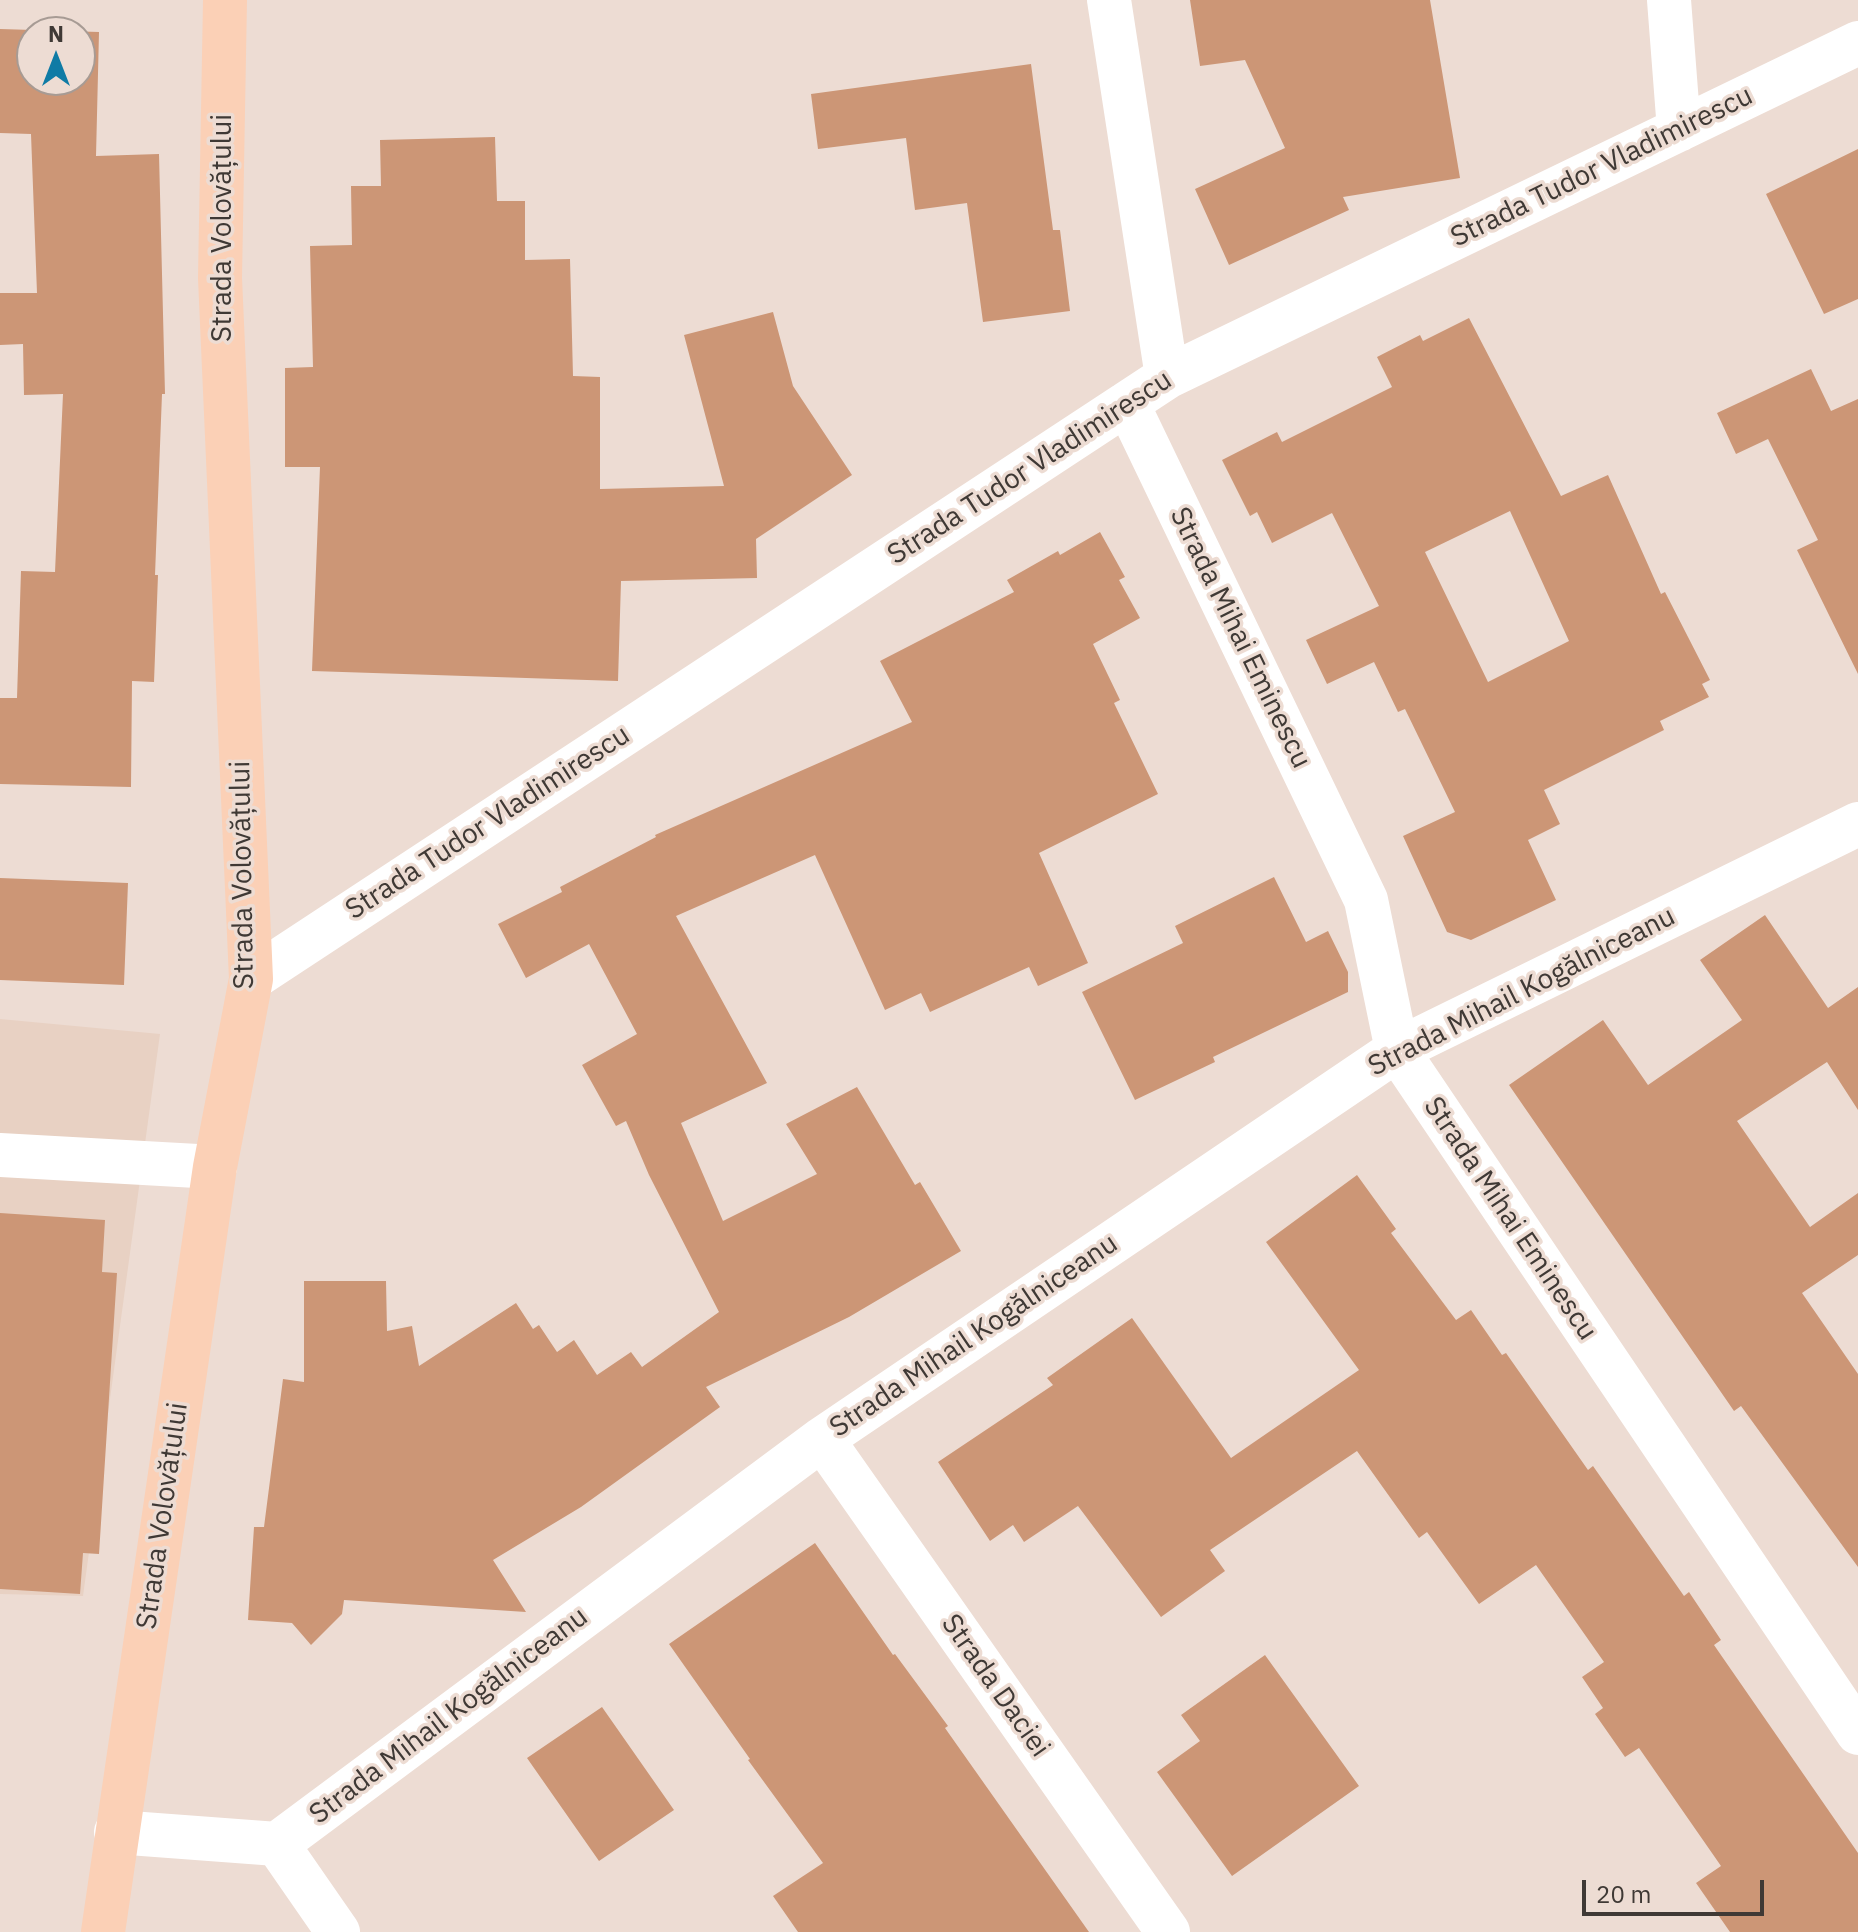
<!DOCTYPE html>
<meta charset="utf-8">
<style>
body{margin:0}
#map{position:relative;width:1858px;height:1932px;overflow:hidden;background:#eddcd3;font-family:"IBM Plex Sans",sans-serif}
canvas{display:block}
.north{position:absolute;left:16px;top:16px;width:80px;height:80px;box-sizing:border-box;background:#eddcd3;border:2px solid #a79b94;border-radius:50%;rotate:0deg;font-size:22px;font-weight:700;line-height:32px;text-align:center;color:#3f3935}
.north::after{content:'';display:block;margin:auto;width:28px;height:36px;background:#0f7ba5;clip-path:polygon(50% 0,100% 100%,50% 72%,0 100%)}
.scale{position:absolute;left:1582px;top:1880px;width:182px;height:36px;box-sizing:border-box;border:4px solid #3f3935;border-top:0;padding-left:10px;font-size:24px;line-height:28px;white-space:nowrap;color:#3f3935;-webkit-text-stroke:6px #eddcd3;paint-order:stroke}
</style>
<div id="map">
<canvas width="1858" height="1932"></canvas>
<div class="north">N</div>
<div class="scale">20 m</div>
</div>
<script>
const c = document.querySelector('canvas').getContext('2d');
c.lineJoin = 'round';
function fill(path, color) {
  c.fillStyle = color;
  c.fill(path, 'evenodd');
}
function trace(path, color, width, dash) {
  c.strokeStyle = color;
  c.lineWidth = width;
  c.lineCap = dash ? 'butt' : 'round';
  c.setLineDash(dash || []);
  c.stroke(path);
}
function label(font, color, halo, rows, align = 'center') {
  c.font = font + ' "IBM Plex Sans",sans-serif';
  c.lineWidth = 7;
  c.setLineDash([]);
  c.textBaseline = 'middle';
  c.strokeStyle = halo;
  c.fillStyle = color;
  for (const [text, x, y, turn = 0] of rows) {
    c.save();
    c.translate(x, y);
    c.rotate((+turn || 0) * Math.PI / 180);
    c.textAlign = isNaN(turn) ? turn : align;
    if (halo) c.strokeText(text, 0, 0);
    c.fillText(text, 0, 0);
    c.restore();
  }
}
fill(new Path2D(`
 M 0,1019 L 160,1034 L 83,1596 L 0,1594 Z`), '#e8d1c3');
fill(new Path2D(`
 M 1190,0 L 1430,0 L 1460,178 L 1343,197 L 1349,210 L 1229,265 L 1195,189 L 1285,148 L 1245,60 L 1200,66 Z
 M 0,29 L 99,32 L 96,156 L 159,154 L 165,394 L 162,394 L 155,575 L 158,575 L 154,682 L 132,681 L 131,787 L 0,784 L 0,698 L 17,698 L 21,571 L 55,572 L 63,394 L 24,395 L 23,344 L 0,345 L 0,293 L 37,293 L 31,134 L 0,133 ZM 32,32 L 80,32 L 80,80 L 32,80 Z
 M 1031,64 L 1053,230 L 1060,230 L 1070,311 L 983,322 L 967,203 L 915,210 L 906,138 L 818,149 L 811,94 Z
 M 495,137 L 497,201 L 525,201 L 525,260 L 570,259 L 573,376 L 600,377 L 600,489 L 724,486 L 684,335 L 773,312 L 793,386 L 852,475 L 756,539 L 757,578 L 621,581 L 618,681 L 312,671 L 320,467 L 285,467 L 285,368 L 313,367 L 310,246 L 352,245 L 351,186 L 381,186 L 380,140 Z
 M 1858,149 L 1858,299 L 1824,314 L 1766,194 Z
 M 1469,318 L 1561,496 L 1608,475 L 1661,594 L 1665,592 L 1710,680 L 1702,684 L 1709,697 L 1660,721 L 1664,730 L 1544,790 L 1560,824 L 1528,840 L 1556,900 L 1471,940 L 1447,932 L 1403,836 L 1455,812 L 1405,709 L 1398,712 L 1374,662 L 1327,684 L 1306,640 L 1379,606 L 1332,513 L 1272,543 L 1257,512 L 1250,516 L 1222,460 L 1277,432 L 1282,442 L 1392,387 L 1377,357 L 1420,335 L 1423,341 ZM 1510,511 L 1569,641 L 1488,682 L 1425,552 Z
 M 1811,369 L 1831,411 L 1858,399 L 1858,674 L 1797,550 L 1818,540 L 1768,439 L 1736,454 L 1717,413 Z
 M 1100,532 L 1125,577 L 1119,580 L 1140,618 L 1093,644 L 1120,700 L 1114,703 L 1158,794 L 1039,853 L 1088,963 L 1038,986 L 1029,967 L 930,1012 L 921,993 L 885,1010 L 815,855 L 676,916 L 767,1083 L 681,1123 L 723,1221 L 817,1174 L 786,1124 L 857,1087 L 915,1185 L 920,1182 L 961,1251 L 849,1317 L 706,1387 L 720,1407 L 581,1507 L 493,1560 L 526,1612 L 344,1600 L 342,1614 L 311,1645 L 292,1623 L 248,1620 L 254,1527 L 264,1527 L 283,1379 L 304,1382 L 304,1281 L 386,1281 L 387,1331 L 412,1326 L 419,1366 L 516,1303 L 533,1329 L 539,1325 L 557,1352 L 574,1340 L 597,1375 L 631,1352 L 642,1367 L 719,1312 L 649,1175 L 626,1121 L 616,1126 L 582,1065 L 637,1034 L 589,944 L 526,978 L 498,924 L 562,892 L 560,887 L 656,837 L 655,835 L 912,722 L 880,661 L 1014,592 L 1007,580 L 1058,551 L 1060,555 Z
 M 1274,877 L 1306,942 L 1328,931 L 1348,972 L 1348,992 L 1213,1057 L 1215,1062 L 1135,1100 L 1082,992 L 1183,943 L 1175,926 Z
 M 0,878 L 128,883 L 124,985 L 0,980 Z
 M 1765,915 L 1828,1008 L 1858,987 L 1858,1110 L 1827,1062 L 1737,1121 L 1810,1227 L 1858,1193 L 1858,1255 L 1802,1293 L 1858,1374 L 1858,1567 L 1741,1406 L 1734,1411 L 1509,1085 L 1603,1020 L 1648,1085 L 1742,1020 L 1700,960 Z
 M 1357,1175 L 1396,1229 L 1391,1233 L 1456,1320 L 1471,1310 L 1502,1355 L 1506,1353 L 1588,1470 L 1593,1466 L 1684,1596 L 1689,1592 L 1721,1640 L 1714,1645 L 1858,1853 L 1858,1932 L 1730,1932 L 1696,1883 L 1721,1866 L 1639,1748 L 1625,1757 L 1595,1714 L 1603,1708 L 1582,1677 L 1604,1662 L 1536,1565 L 1479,1604 L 1427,1532 L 1419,1538 L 1357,1451 L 1210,1550 L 1225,1571 L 1161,1617 L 1078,1506 L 1024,1542 L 1013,1525 L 990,1541 L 938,1462 L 1053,1385 L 1047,1378 L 1132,1318 L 1231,1458 L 1359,1370 L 1266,1242 Z
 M 0,1213 L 105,1220 L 102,1272 L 117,1273 L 99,1554 L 83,1553 L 80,1594 L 0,1589 Z
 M 815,1543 L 893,1655 L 895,1654 L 948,1726 L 945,1728 L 1089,1932 L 798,1932 L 773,1896 L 823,1863 L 748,1760 L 750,1759 L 669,1644 Z
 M 1265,1655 L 1359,1786 L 1232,1876 L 1157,1772 L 1200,1741 L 1181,1715 Z
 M 602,1707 L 674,1810 L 599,1861 L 527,1758 Z`), '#cc9676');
trace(new Path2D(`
 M 1109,0 L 1167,377
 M 1669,0 L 1679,130
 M 1127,403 L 1366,900 L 1397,1050 L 1858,1733
 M 251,979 L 1167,377 L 1858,43
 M 0,1155 L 215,1167
 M 822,1439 L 1168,1932
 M 116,1832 L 277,1844 L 822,1439 L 1397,1050 L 1858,824
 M 277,1844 L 338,1932`), '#fff', 44);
trace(new Path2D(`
 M 103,1932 L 215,1167 L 251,979 L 220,278 L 225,0`), '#fbd0b6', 44);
label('28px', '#3f3935', '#eddcd3', [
 ["Strada Tudor Vladimirescu",1602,167,-26],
 ["Strada Volovățului",223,228,-90],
 ["Strada Tudor Vladimirescu",1030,468,-33],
 ["Strada Mihai Eminescu",1240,638,64],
 ["Strada Tudor Vladimirescu",488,823,-33],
 ["Strada Volovățului",243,875,-91],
 ["Strada Mihail Kogălniceanu",1522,992,-27],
 ["Strada Mihai Eminescu",1510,1219,56],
 ["Strada Mihail Kogălniceanu",974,1336,-34],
 ["Strada Volovățului",163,1516,-82],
 ["Strada Daciei",995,1686,55],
 ["Strada Mihail Kogălniceanu",449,1716,-37]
]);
</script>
